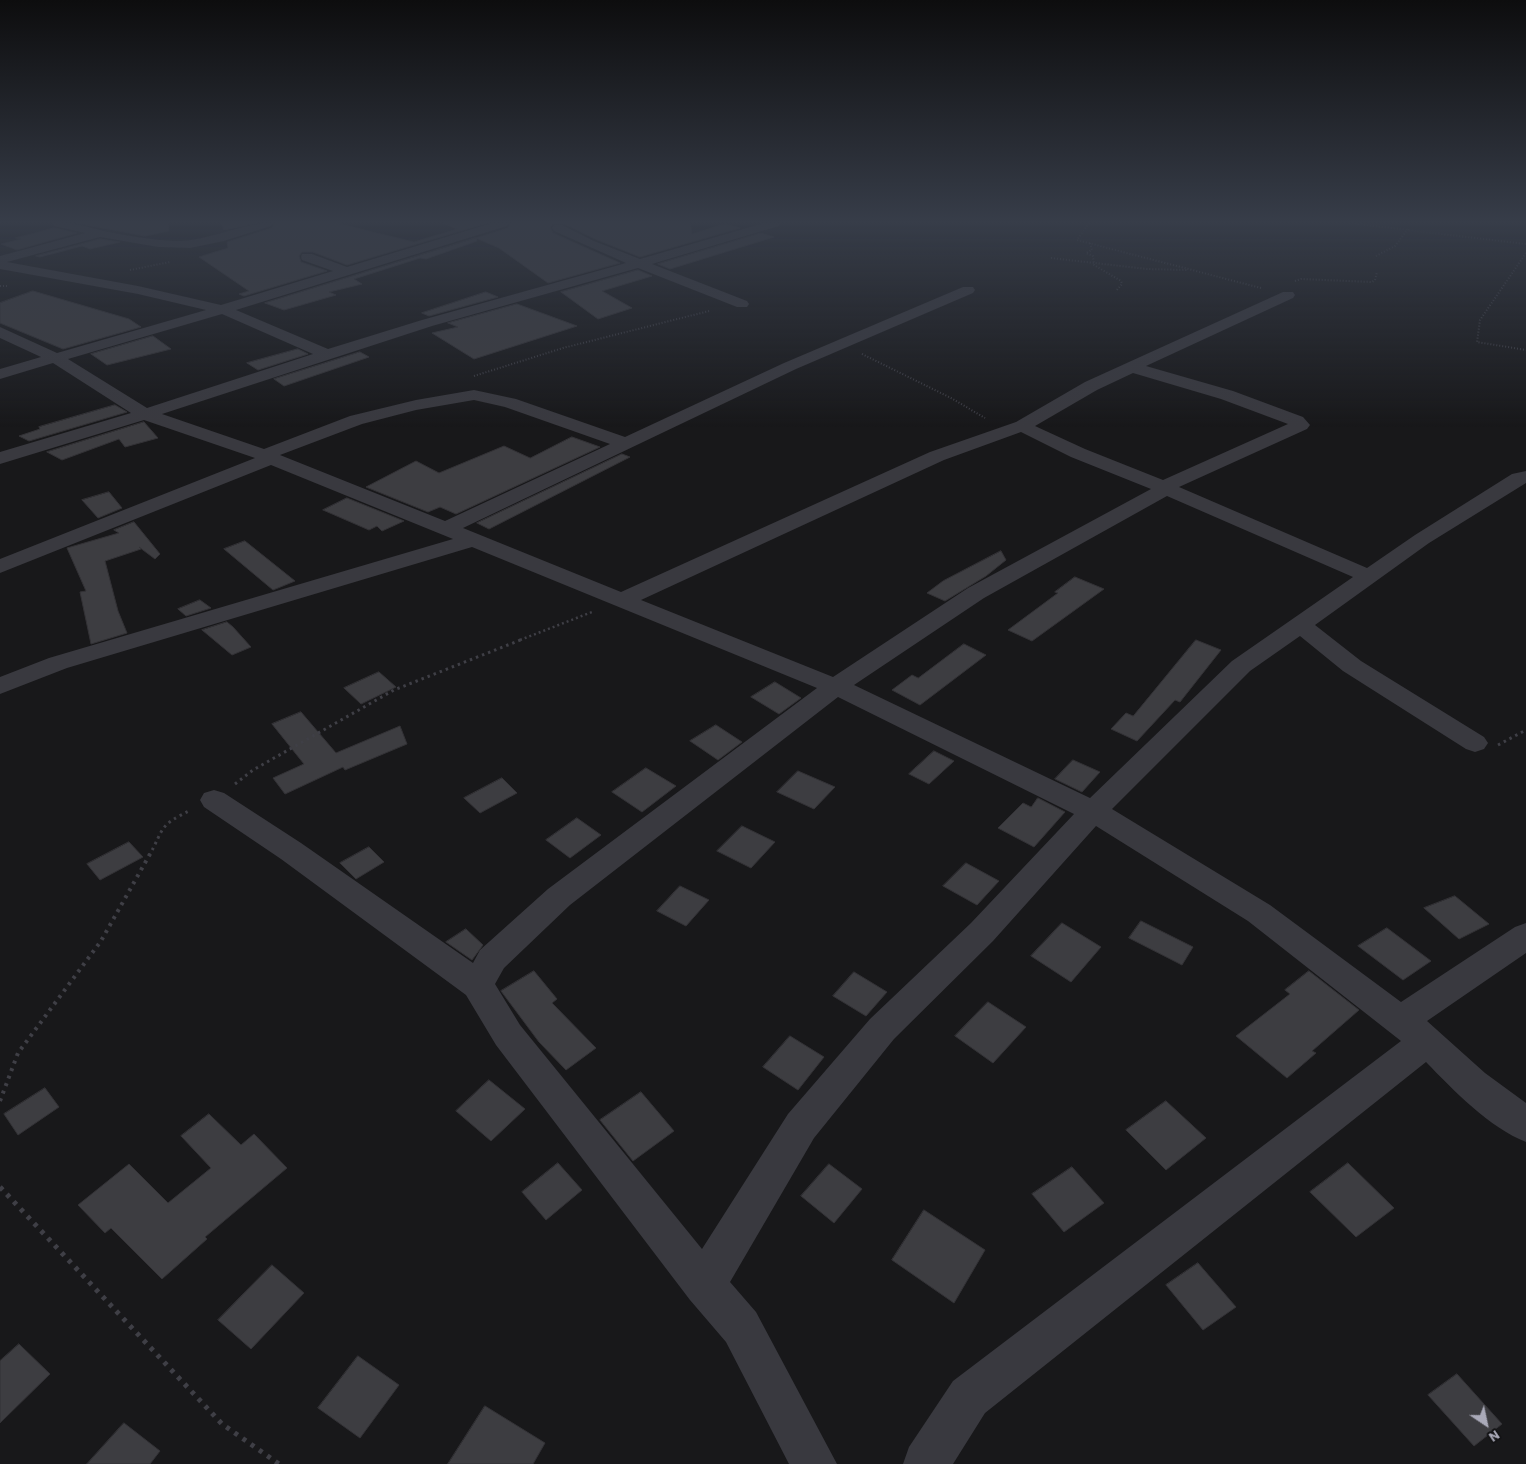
<!DOCTYPE html>
<style>
body{margin:0}
#map{position:relative;width:1526px;height:1464px;overflow:hidden;background:#18181a;font-family:Barlow,sans-serif}
canvas{display:block}
.north{position:absolute;left:1461px;top:1399px;width:50px;height:50px;-webkit-text-stroke:4px #131315;paint-order:stroke;rotate:146deg;font-size:14px;font-weight:700;line-height:20px;text-align:center;color:#aaaab9}
.north::after{content:'';display:block;margin:auto;width:18px;height:22px;background:#aaaab9;clip-path:polygon(50% 0,100% 100%,50% 72%,0 100%)}
</style>
<div id="map">
<canvas width="1526" height="1464"></canvas>
<div class="north">N</div>
</div>
<script>
const c = document.querySelector('canvas').getContext('2d');
c.lineJoin = 'round';
function fill(path, color) {
  c.fillStyle = color;
  c.fill(path, 'evenodd');
}
function trace(path, color, width, dash) {
  c.strokeStyle = color;
  c.lineWidth = width;
  c.lineCap = dash ? 'butt' : 'round';
  c.setLineDash(dash || []);
  c.stroke(path);
}
const building = new Path2D(`
 M 77,223 L 168,223 L 169,231 L 145,236 Z
 M 222,223 L 257,223 L 224,230 Z
 M 275,223 L 336,223 L 414,242 L 457,229 L 443,223 L 487,223 L 347,265 L 313,252 L 302,252 L 299,256 L 301,262 L 327,271 L 244,296 L 239,294 L 249,291 L 199,257 L 228,248 L 227,242 L 272,228 Z
 M 511,223 L 690,223 L 692,234 L 725,224 L 740,228 L 640,257 L 595,239 L 563,223 L 554,223 L 550,227 L 553,233 L 620,263 L 548,283 L 499,248 L 476,238 L 508,228 Z
 M 54,228 L 77,233 L 17,250 L 1,244 L 21,239 L 16,238 Z
 M 761,233 L 774,237 L 670,269 L 658,264 Z
 M 476,238 L 477,241 L 426,259 L 420,258 L 354,279 L 362,284 L 329,292 L 336,295 L 284,310 L 265,303 Z
 M 100,239 L 120,242 L 90,249 L 82,246 L 40,257 L 36,256 Z
 M 638,270 L 652,276 L 602,291 L 632,308 L 598,319 L 561,292 Z
 M 33,291 L 129,319 L 141,327 L 63,349 L 0,323 L 0,303 Z
 M 486,292 L 498,297 L 429,316 L 422,313 Z
 M 517,304 L 577,326 L 474,359 L 432,333 L 458,327 L 448,323 Z
 M 153,336 L 171,349 L 107,365 L 91,354 Z
 M 298,349 L 308,354 L 258,370 L 247,363 Z
 M 360,352 L 369,357 L 284,386 L 274,379 Z
 M 115,405 L 127,412 L 29,441 L 19,436 L 40,429 L 39,427 Z
 M 144,422 L 158,438 L 125,447 L 119,439 L 62,460 L 47,452 Z
 M 572,437 L 600,447 L 456,514 L 440,507 L 428,512 L 366,487 L 416,461 L 439,473 L 504,446 L 530,458 Z
 M 622,454 L 630,457 L 489,529 L 477,523 Z
 M 109,492 L 122,508 L 98,518 L 82,500 Z
 M 347,498 L 404,521 L 382,531 L 377,526 L 369,530 L 323,510 Z
 M 134,522 L 160,554 L 155,559 L 139,547 L 141,549 L 105,561 L 118,611 L 127,633 L 91,644 L 80,592 L 86,591 L 67,548 L 119,533 L 114,530 Z
 M 245,541 L 295,581 L 273,590 L 224,549 Z
 M 1001,551 L 1006,560 L 986,576 L 945,601 L 927,593 L 943,581 Z
 M 1075,577 L 1104,589 L 1032,641 L 1008,630 L 1058,593 L 1055,592 Z
 M 200,600 L 211,608 L 186,616 L 178,609 Z
 M 227,622 L 233,627 L 251,647 L 232,655 L 202,630 Z
 M 1196,640 L 1221,650 L 1180,702 L 1175,700 L 1137,741 L 1111,729 L 1126,713 L 1133,716 Z
 M 964,644 L 986,655 L 920,705 L 892,690 L 912,675 L 918,678 Z
 M 379,672 L 396,687 L 361,704 L 344,688 Z
 M 775,682 L 801,698 L 779,714 L 751,697 Z
 M 301,712 L 336,753 L 400,726 L 407,744 L 345,770 L 343,767 L 285,794 L 273,778 L 304,764 L 272,724 Z
 M 716,725 L 742,742 L 718,760 L 690,741 Z
 M 934,751 L 954,761 L 929,784 L 909,774 Z
 M 1073,760 L 1100,772 L 1082,792 L 1055,779 Z
 M 646,768 L 676,786 L 642,812 L 612,792 Z
 M 798,771 L 835,787 L 814,809 L 777,792 Z
 M 502,778 L 517,793 L 480,813 L 464,798 Z
 M 1038,798 L 1065,812 L 1034,847 L 998,828 L 1023,803 L 1031,807 Z
 M 577,818 L 601,835 L 570,858 L 546,840 Z
 M 742,826 L 775,842 L 751,868 L 717,851 Z
 M 129,842 L 143,857 L 100,880 L 87,864 Z
 M 369,847 L 384,862 L 356,879 L 340,863 Z
 M 966,863 L 999,881 L 977,905 L 943,886 Z
 M 680,886 L 709,900 L 686,926 L 657,911 Z
 M 1455,896 L 1489,924 L 1459,939 L 1424,908 Z
 M 1141,921 L 1193,947 L 1182,965 L 1129,938 Z
 M 1062,923 L 1101,947 L 1071,982 L 1031,956 Z
 M 1387,928 L 1431,961 L 1403,980 L 1358,946 Z
 M 466,929 L 483,945 L 472,960 L 446,942 Z
 M 534,971 L 557,999 L 552,1003 L 596,1048 L 566,1070 L 539,1042 L 501,991 Z
 M 1309,971 L 1359,1010 L 1312,1051 L 1316,1053 L 1287,1078 L 1236,1036 L 1290,994 L 1285,990 Z
 M 854,972 L 887,992 L 866,1016 L 833,996 Z
 M 988,1002 L 1026,1027 L 993,1063 L 955,1036 Z
 M 790,1036 L 824,1057 L 798,1090 L 763,1067 Z
 M 489,1080 L 525,1109 L 491,1141 L 456,1111 Z
 M 45,1088 L 59,1107 L 18,1135 L 4,1114 Z
 M 641,1092 L 674,1131 L 633,1161 L 600,1120 Z
 M 1166,1101 L 1206,1138 L 1166,1170 L 1126,1130 Z
 M 209,1114 L 241,1145 L 254,1134 L 287,1168 L 205,1237 L 207,1239 L 162,1279 L 111,1228 L 105,1233 L 78,1205 L 129,1164 L 168,1203 L 211,1168 L 181,1136 Z
 M 558,1163 L 582,1190 L 546,1220 L 522,1192 Z
 M 1348,1163 L 1394,1208 L 1356,1237 L 1310,1192 Z
 M 829,1164 L 862,1189 L 834,1223 L 801,1196 Z
 M 1072,1167 L 1104,1203 L 1064,1232 L 1032,1194 Z
 M 924,1210 L 985,1250 L 954,1303 L 892,1260 Z
 M 1198,1263 L 1236,1307 L 1203,1330 L 1166,1285 Z
 M 272,1265 L 304,1293 L 251,1349 L 218,1320 Z
 M 19,1344 L 50,1374 L 0,1423 L 0,1361 Z
 M 358,1356 L 399,1385 L 360,1438 L 318,1408 Z
 M 1457,1374 L 1502,1424 L 1474,1446 L 1428,1395 Z
 M 485,1406 L 545,1443 L 533,1464 L 448,1464 Z
 M 124,1423 L 160,1451 L 150,1464 L 87,1464 Z`);
fill(building, '#3d3d41');
trace(building, '#333236', 1);
trace(new Path2D(`
 M 1089,223 L 1077,240 L 1261,288
 M 1349,223 L 1526,244
 M 1090,243 L 1092,250 L 1086,253 L 1093,256 L 1094,265 L 1121,281 L 1122,284 L 1116,291
 M 243,251 L 341,223
 M 1526,253 L 1480,320 L 1477,342 L 1526,350
 M 1376,256 L 1395,246 L 1408,229
 M 1051,258 L 1147,269 L 1188,270
 M 130,270 L 170,262
 M 1295,281 L 1301,279 L 1372,282 L 1375,280 L 1377,272
 M 0,286 L 7,286
 M 862,354 L 951,398 L 985,418
 M 474,376 L 563,348 L 709,311`), '#3f3f46', 2, [1, 2]);
trace(new Path2D(`
 M 520,640 L 592,612`), '#3f3f46', 2.5, [2, 3]);
trace(new Path2D(`
 M 1498,745 L 1526,730
 M 235,784 L 253,770 L 394,690 L 523,639
 M 149,856 C 165,827 158,826 191,810`), '#3f3f46', 3, [2.5, 4]);
trace(new Path2D(`
 M 0,1101 L 18,1053 L 101,941 L 150,854`), '#3f3f46', 4, [3, 5]);
trace(new Path2D(`
 M 0,1187 L 222,1424 L 279,1464`), '#3f3f46', 5, [4, 6]);
fill(new Path2D(`
 M 52,223 C 70,221 87,227 104,231 C 128,236 152,240 176,241 C 210,241 240,223 273,223 L 271,226 L 224,241 L 190,248 L 158,247 L 100,237 L 7,262 L 138,286 L 221,305 L 333,271 L 302,260 L 301,257 L 302,254 L 312,254 L 347,267 L 492,223 L 509,223 L 507,226 L 236,310 L 328,349 L 422,320 L 626,263 L 554,231 L 552,228 L 554,225 L 562,225 L 594,241 L 640,259 L 764,223 L 781,223 L 779,226 L 652,264 L 747,301 L 749,304 L 747,307 L 737,307 L 638,268 L 432,326 L 162,414 L 264,449 L 350,416 L 416,400 L 474,390 L 516,399 L 625,437 L 784,363 L 963,287 L 973,287 L 975,290 L 973,293 L 796,369 L 463,528 L 621,592 L 930,452 L 1016,422 L 1085,382 L 1283,292 L 1293,292 L 1295,295 L 1293,298 L 1146,366 L 1233,391 L 1303,417 L 1310,425 L 1307,429 L 1179,487 L 1367,568 L 1415,535 L 1512,474 L 1526,471 L 1526,483 L 1429,543 L 1315,625 L 1361,661 L 1484,737 L 1488,743 L 1484,749 L 1475,752 L 1466,749 L 1343,671 L 1300,636 L 1250,671 L 1112,809 L 1270,905 L 1401,1002 L 1515,927 L 1526,923 L 1526,953 L 1427,1021 L 1485,1073 L 1526,1103 L 1526,1142 C 1490,1128 1453,1090 1426,1062 L 985,1413 L 953,1464 L 903,1464 L 909,1447 L 953,1381 L 1401,1041 L 1248,921 L 1096,826 L 993,941 L 894,1039 L 814,1138 L 730,1282 L 756,1312 L 837,1464 L 789,1464 L 726,1342 L 690,1300 L 496,1045 L 466,995 L 281,859 L 204,807 L 200,800 L 204,793 L 214,790 L 224,793 L 301,843 L 473,963 L 480,950 L 548,889 L 817,688 L 472,547 L 67,668 L 0,694 L 0,677 L 49,658 L 453,539 L 271,465 L 0,573 L 0,559 L 255,458 L 144,420 L 0,464 L 0,452 L 131,413 L 53,363 L 0,379 L 0,369 L 41,357 L 0,338 L 0,327 L 57,353 L 206,310 L 138,294 L 0,269 L 0,256 L 85,233 L 54,226 ZM 222,314 L 313,354 L 147,408 L 68,359 ZM 1133,373 L 1221,399 L 1288,424 L 1163,480 L 1085,449 L 1035,426 L 1097,390 ZM 474,400 L 505,407 L 610,444 L 445,521 L 280,455 L 362,424 L 416,410 ZM 1021,432 L 1071,457 L 1151,489 L 968,588 L 833,677 L 641,600 L 944,460 ZM 1167,496 L 1353,577 L 1232,661 L 1090,798 L 854,685 L 984,598 ZM 838,697 L 1074,814 L 971,923 L 870,1019 L 788,1114 L 702,1249 L 520,1025 L 495,984 L 504,968 L 570,905 Z`), '#39393f');
const sky = c.createLinearGradient(0, 0, 0, 427);
sky.addColorStop(0, '#0d0d0e');
sky.addColorStop(0.52, '#373d49');
sky.addColorStop(1, '#373d4900');
c.fillStyle = sky;
c.fillRect(0, 0, 1526, 427);
</script>
